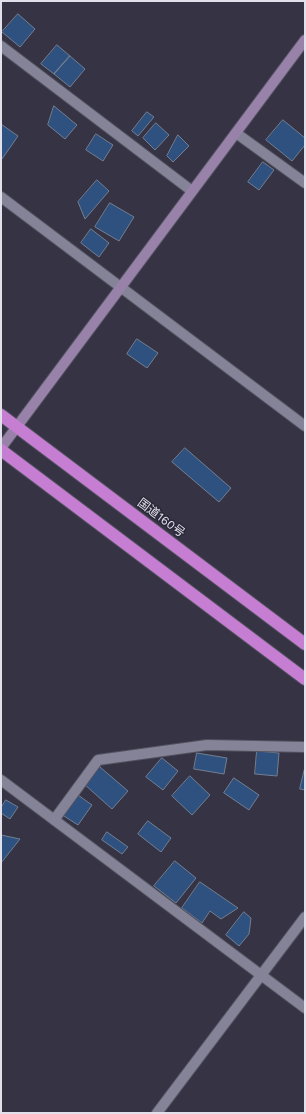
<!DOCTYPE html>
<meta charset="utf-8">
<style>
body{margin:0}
#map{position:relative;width:306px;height:1114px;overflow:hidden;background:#353344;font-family:"Work Sans",sans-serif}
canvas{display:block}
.frame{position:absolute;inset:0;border:2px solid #e1e0eb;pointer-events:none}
</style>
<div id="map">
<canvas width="306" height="1114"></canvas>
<div class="frame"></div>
</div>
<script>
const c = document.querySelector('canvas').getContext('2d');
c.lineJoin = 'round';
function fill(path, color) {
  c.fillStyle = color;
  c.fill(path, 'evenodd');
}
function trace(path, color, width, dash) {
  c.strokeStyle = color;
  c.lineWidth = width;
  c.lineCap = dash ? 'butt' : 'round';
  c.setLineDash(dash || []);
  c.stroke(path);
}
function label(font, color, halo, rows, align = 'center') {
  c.font = font + ' "Work Sans","Noto Sans JP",sans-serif';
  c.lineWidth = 3;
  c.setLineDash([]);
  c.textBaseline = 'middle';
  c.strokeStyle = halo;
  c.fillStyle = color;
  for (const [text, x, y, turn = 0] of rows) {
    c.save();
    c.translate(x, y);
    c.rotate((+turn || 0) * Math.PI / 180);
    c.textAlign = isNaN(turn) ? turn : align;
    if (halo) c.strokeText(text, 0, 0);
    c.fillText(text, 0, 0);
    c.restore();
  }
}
const building = new Path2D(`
 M 18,14 L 35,29 L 20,47 L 2,32 Z
 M 57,45 L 70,56 L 54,74 L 41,64 Z
 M 70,56 L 85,69 L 70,87 L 54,74 Z
 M 54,106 L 77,125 L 65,139 L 48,125 Z
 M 147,112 L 154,117 L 138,136 L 132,131 Z
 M 283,120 L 305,138 L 305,145 L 292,161 L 266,140 Z
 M 156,123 L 169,135 L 155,150 L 143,138 Z
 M 1,124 L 18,136 L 2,159 L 1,159 Z
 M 96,134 L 113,145 L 103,161 L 86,150 Z
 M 178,135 L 189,146 L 173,162 L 167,156 Z
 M 263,162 L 274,170 L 259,190 L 248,182 Z
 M 97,180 L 109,191 L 85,219 L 78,202 Z
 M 110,203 L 134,217 L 119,241 L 95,227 Z
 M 91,229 L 109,243 L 99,257 L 81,243 Z
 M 137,339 L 158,353 L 147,368 L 127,354 Z
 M 185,448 L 231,488 L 219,502 L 172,462 Z
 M 257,751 L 279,753 L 277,776 L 255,774 Z
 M 197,753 L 227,758 L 224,774 L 194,769 Z
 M 162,758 L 178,771 L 163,790 L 146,777 Z
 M 100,767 L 128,791 L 112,809 L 84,784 Z
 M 305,767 L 305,790 L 300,789 Z
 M 190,776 L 210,795 L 192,815 L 172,796 Z
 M 234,778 L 259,795 L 249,810 L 224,793 Z
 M 78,795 L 92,805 L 78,825 L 64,816 Z
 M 6,800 L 18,807 L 10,819 L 1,813 L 1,808 Z
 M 148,821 L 171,838 L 161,852 L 138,834 Z
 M 107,832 L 128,847 L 122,854 L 102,840 Z
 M 1,835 L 20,839 L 1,863 Z
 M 175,861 L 196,878 L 176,903 L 154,886 Z
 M 200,882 L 238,908 L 221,919 L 210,911 L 202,923 L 182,908 Z
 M 244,912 L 251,918 L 249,934 L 239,946 L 226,935 Z`);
fill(building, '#2f5180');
trace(building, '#737f90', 1);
const street = new Path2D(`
 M 1,46 L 192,191
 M 236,133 L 305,183
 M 1,197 L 305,426
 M 1,780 L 305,1008
 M 54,820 L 98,760 L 207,745 L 305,747
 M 157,1113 L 305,917`);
const secondary = new Path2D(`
 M 1,448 L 305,40`);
const highway = new Path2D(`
 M 1,415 L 305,644
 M 1,450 L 305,679`);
trace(street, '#535260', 12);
trace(secondary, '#535260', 12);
trace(highway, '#535260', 14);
trace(street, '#848397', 10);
trace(secondary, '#9882a9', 10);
trace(highway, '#c67ed3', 12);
label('12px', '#e1e0eb', '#2b2939', [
 ["国道160号",161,518,37]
]);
</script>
